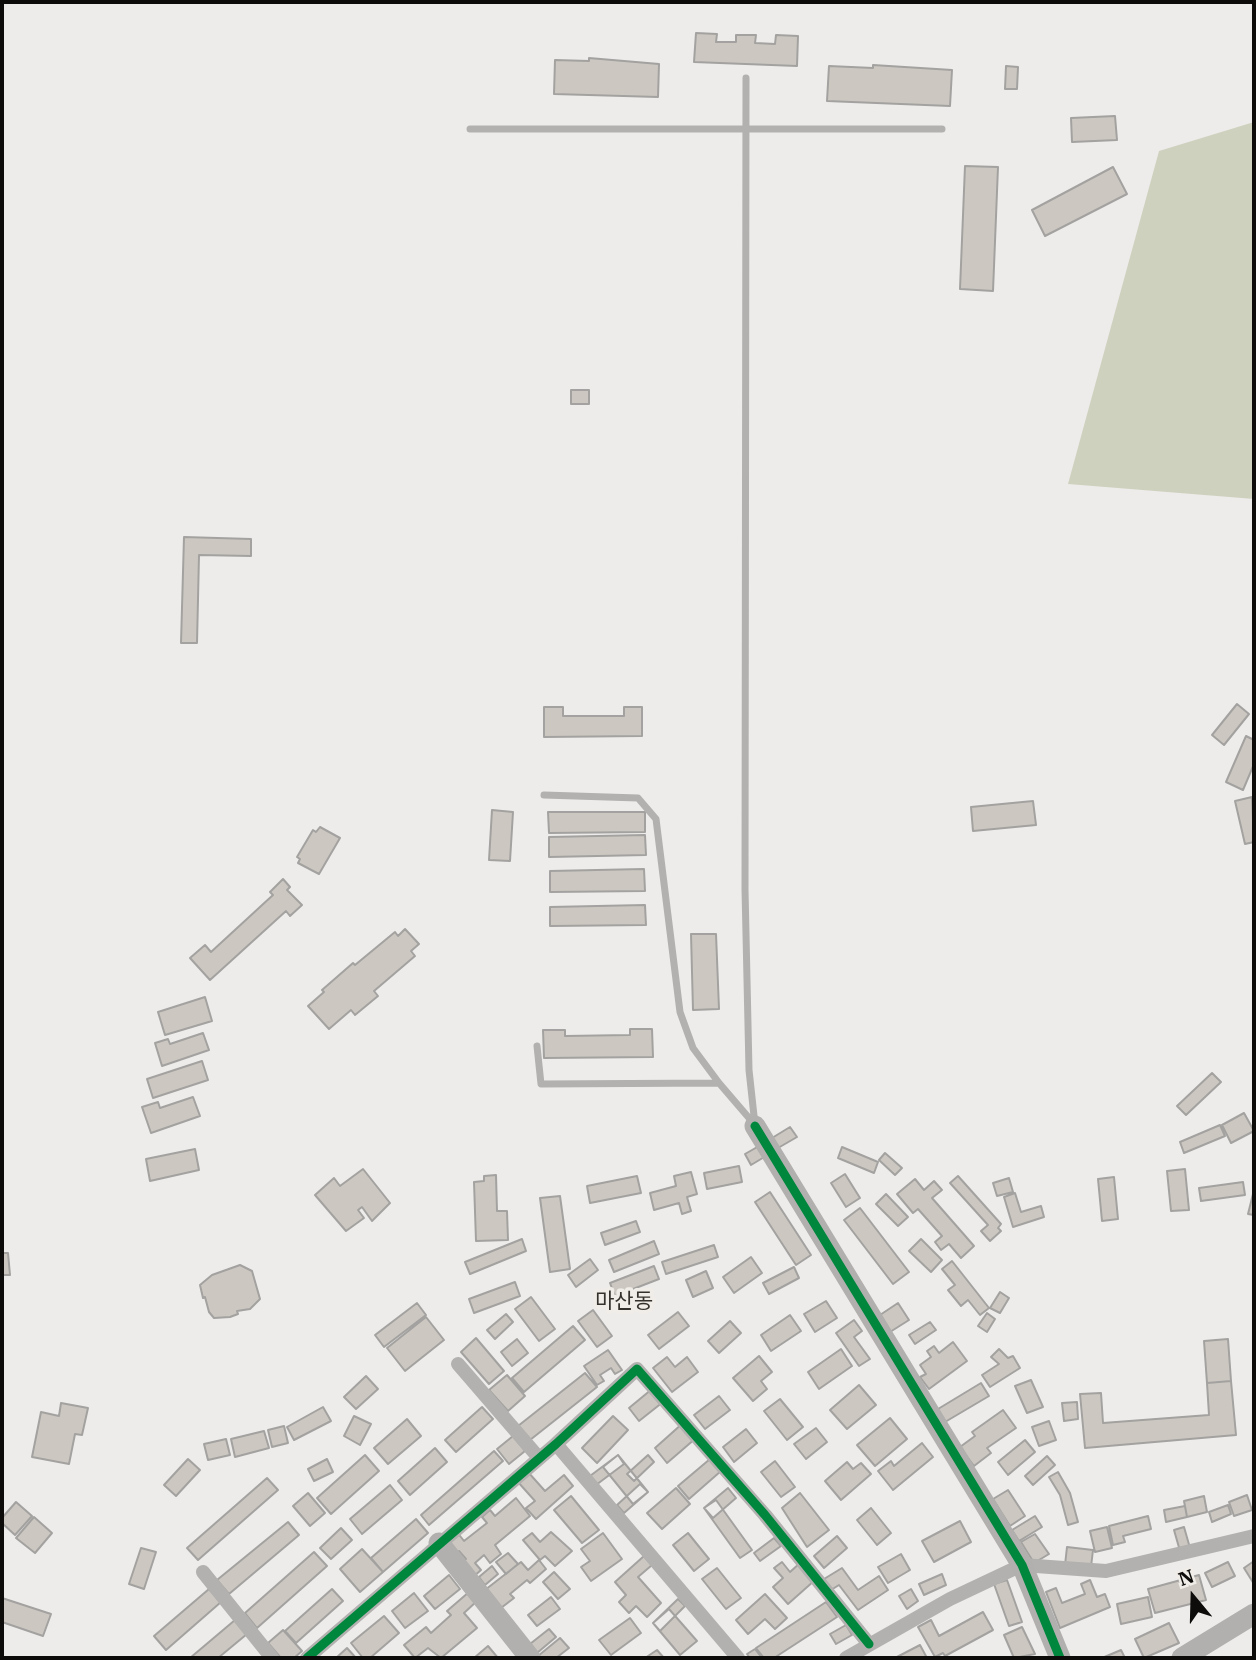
<!DOCTYPE html>
<meta charset="utf-8">
<style>
body{margin:0}
#map{position:relative;width:1256px;height:1660px;overflow:hidden;background:#eeecea;font-family:"IBM Plex Serif",serif}
canvas{display:block}
.frame{position:absolute;inset:0;border:4px solid #0d0c0b;pointer-events:none}
.north{position:absolute;left:1158px;top:1562px;width:70px;height:70px;-webkit-text-stroke:5px #f0ede8;paint-order:stroke;rotate:341deg;font-size:19px;font-weight:700;line-height:28px;text-align:center;color:#0d0c0b}
.north::after{content:'';display:block;margin:auto;width:24px;height:32px;background:#0d0c0b;clip-path:polygon(50% 0,100% 100%,50% 72%,0 100%)}
</style>
<div id="map">
<canvas width="1256" height="1660"></canvas>
<div class="frame"></div>
<div class="north">N</div>
</div>
<script>
const c = document.querySelector('canvas').getContext('2d');
c.lineJoin = 'round';
function fill(path, color) {
  c.fillStyle = color;
  c.fill(path, 'evenodd');
}
function trace(path, color, width, dash) {
  c.strokeStyle = color;
  c.lineWidth = width;
  c.lineCap = dash ? 'butt' : 'round';
  c.setLineDash(dash || []);
  c.stroke(path);
}
function label(font, color, halo, rows, align = 'center') {
  c.font = font + ' "IBM Plex Serif","Noto Sans KR",serif';
  c.lineWidth = 7;
  c.setLineDash([]);
  c.textBaseline = 'middle';
  c.strokeStyle = halo;
  c.fillStyle = color;
  for (const [text, x, y, turn = 0] of rows) {
    c.save();
    c.translate(x, y);
    c.rotate((+turn || 0) * Math.PI / 180);
    c.textAlign = isNaN(turn) ? turn : align;
    if (halo) c.strokeText(text, 0, 0);
    c.fillText(text, 0, 0);
    c.restore();
  }
}
fill(new Path2D(`
 M 1254,122 L 1254,499 L 1068,484 L 1159,151 Z`), '#cfd1bf');
const building = new Path2D(`
 M 696,33 L 717,34 L 716,42 L 736,42 L 736,35 L 756,35 L 755,43 L 775,44 L 776,35 L 798,36 L 797,66 L 694,62 Z
 M 589,58 L 659,64 L 658,97 L 554,94 L 555,60 L 589,61 Z
 M 873,65 L 952,70 L 950,106 L 827,101 L 829,66 L 873,68 Z
 M 1006,66 L 1018,67 L 1017,89 L 1005,89 Z
 M 1115,116 L 1117,140 L 1072,142 L 1071,118 Z
 M 965,166 L 998,167 L 993,291 L 960,289 Z
 M 1113,167 L 1127,194 L 1045,236 L 1032,210 Z
 M 571,390 L 589,390 L 589,404 L 571,404 Z
 M 184,537 L 251,539 L 251,556 L 199,555 L 197,643 L 181,643 Z
 M 1237,704 L 1249,714 L 1224,745 L 1212,735 Z
 M 544,707 L 563,707 L 563,716 L 624,716 L 624,707 L 642,707 L 642,736 L 544,737 Z
 M 1246,736 L 1254,740 L 1254,764 L 1243,790 L 1226,782 Z
 M 1252,797 L 1254,842 L 1245,844 L 1235,801 Z
 M 1033,801 L 1036,825 L 973,831 L 971,807 Z
 M 492,810 L 513,812 L 510,861 L 489,860 Z
 M 548,812 L 645,812 L 645,832 L 549,833 Z
 M 320,827 L 340,838 L 319,874 L 298,863 L 300,859 L 297,857 L 313,830 L 316,832 Z
 M 645,835 L 646,855 L 549,857 L 549,837 Z
 M 644,869 L 645,891 L 550,892 L 550,871 Z
 M 283,879 L 290,887 L 287,890 L 302,905 L 290,916 L 286,911 L 210,980 L 190,958 L 205,945 L 211,952 L 273,895 L 270,892 Z
 M 645,905 L 646,925 L 550,926 L 550,907 Z
 M 405,929 L 419,944 L 411,951 L 415,956 L 374,991 L 378,996 L 355,1015 L 351,1010 L 329,1029 L 308,1006 L 324,992 L 322,990 L 353,963 L 355,965 L 395,932 L 398,936 Z
 M 691,934 L 716,934 L 719,1009 L 693,1010 Z
 M 205,997 L 212,1021 L 165,1035 L 158,1012 Z
 M 630,1029 L 652,1029 L 653,1057 L 544,1058 L 543,1030 L 565,1030 L 565,1036 L 630,1035 Z
 M 203,1033 L 209,1050 L 162,1066 L 155,1043 L 168,1039 L 170,1044 Z
 M 202,1061 L 208,1080 L 153,1098 L 147,1079 Z
 M 1212,1073 L 1221,1082 L 1186,1115 L 1177,1106 Z
 M 193,1097 L 200,1116 L 151,1133 L 142,1107 L 158,1102 L 160,1108 Z
 M 1244,1113 L 1254,1131 L 1231,1143 L 1222,1125 Z
 M 1220,1125 L 1225,1136 L 1184,1153 L 1180,1142 Z
 M 790,1127 L 797,1137 L 778,1148 L 772,1138 Z
 M 759,1146 L 766,1156 L 751,1165 L 745,1154 Z
 M 842,1147 L 878,1162 L 874,1173 L 838,1158 Z
 M 195,1149 L 199,1170 L 150,1181 L 146,1159 Z
 M 885,1153 L 902,1168 L 895,1175 L 879,1160 Z
 M 739,1166 L 742,1182 L 707,1189 L 704,1173 Z
 M 363,1169 L 390,1203 L 372,1221 L 362,1207 L 358,1210 L 364,1218 L 346,1231 L 315,1195 L 334,1178 L 340,1186 Z
 M 1185,1169 L 1189,1210 L 1171,1211 L 1167,1171 Z
 M 691,1172 L 697,1194 L 687,1197 L 691,1211 L 682,1214 L 679,1203 L 654,1210 L 650,1193 L 676,1186 L 674,1176 Z
 M 845,1174 L 860,1198 L 846,1207 L 831,1183 Z
 M 496,1175 L 497,1211 L 507,1211 L 508,1240 L 476,1241 L 474,1182 L 484,1181 L 484,1176 Z
 M 637,1176 L 641,1193 L 590,1203 L 587,1186 Z
 M 958,1176 L 1001,1224 L 998,1228 L 1001,1231 L 990,1241 L 981,1231 L 988,1225 L 950,1183 Z
 M 1114,1177 L 1118,1219 L 1102,1221 L 1098,1179 Z
 M 1009,1178 L 1013,1192 L 997,1196 L 993,1183 Z
 M 915,1179 L 924,1190 L 934,1181 L 942,1190 L 932,1198 L 974,1246 L 961,1258 L 949,1244 L 941,1250 L 935,1242 L 942,1236 L 918,1209 L 913,1213 L 897,1194 Z
 M 1243,1182 L 1245,1195 L 1201,1201 L 1199,1188 Z
 M 1254,1190 L 1254,1215 L 1248,1214 Z
 M 770,1192 L 811,1255 L 796,1265 L 755,1202 Z
 M 1015,1193 L 1021,1212 L 1041,1206 L 1044,1217 L 1013,1227 L 1004,1197 Z
 M 886,1194 L 908,1217 L 898,1226 L 876,1204 Z
 M 560,1196 L 570,1269 L 550,1272 L 540,1198 Z
 M 860,1208 L 909,1272 L 893,1284 L 844,1220 Z
 M 636,1221 L 640,1232 L 605,1245 L 601,1233 Z
 M 522,1239 L 526,1251 L 470,1274 L 465,1262 Z
 M 921,1239 L 942,1260 L 931,1272 L 909,1251 Z
 M 654,1241 L 659,1254 L 614,1272 L 609,1260 Z
 M 714,1245 L 718,1257 L 666,1274 L 662,1262 Z
 M 2,1253 L 8,1253 L 10,1275 L 2,1275 Z
 M 751,1257 L 762,1273 L 734,1293 L 723,1277 Z
 M 590,1259 L 598,1270 L 576,1287 L 568,1275 Z
 M 952,1261 L 989,1308 L 980,1315 L 968,1300 L 961,1306 L 948,1290 L 955,1285 L 942,1269 Z
 M 240,1265 L 252,1271 L 260,1299 L 250,1309 L 237,1311 L 238,1314 L 230,1317 L 214,1318 L 209,1312 L 205,1297 L 203,1298 L 200,1285 L 212,1275 Z
 M 654,1266 L 659,1279 L 615,1296 L 610,1283 Z
 M 794,1267 L 799,1278 L 769,1294 L 763,1283 Z
 M 706,1271 L 713,1288 L 693,1297 L 686,1280 Z
 M 515,1282 L 520,1296 L 474,1313 L 469,1299 Z
 M 1000,1292 L 1009,1298 L 1000,1313 L 990,1308 Z
 M 531,1297 L 555,1329 L 539,1341 L 515,1309 Z
 M 826,1301 L 837,1318 L 815,1332 L 804,1314 Z
 M 417,1303 L 426,1315 L 384,1347 L 375,1335 Z
 M 898,1303 L 909,1320 L 890,1332 L 880,1315 Z
 M 593,1310 L 612,1336 L 597,1347 L 578,1321 Z
 M 678,1312 L 689,1326 L 659,1349 L 648,1335 Z
 M 987,1313 L 995,1319 L 987,1332 L 978,1326 Z
 M 506,1314 L 513,1322 L 495,1339 L 487,1330 Z
 M 790,1315 L 801,1331 L 771,1351 L 761,1335 Z
 M 426,1317 L 444,1340 L 405,1371 L 387,1348 Z
 M 854,1320 L 862,1331 L 854,1337 L 870,1359 L 859,1366 L 836,1333 Z
 M 730,1321 L 741,1333 L 719,1353 L 708,1341 Z
 M 930,1322 L 936,1330 L 915,1344 L 909,1335 Z
 M 573,1326 L 585,1340 L 524,1392 L 512,1378 Z
 M 476,1338 L 504,1371 L 489,1384 L 461,1352 Z
 M 517,1339 L 528,1353 L 512,1366 L 501,1352 Z
 M 1228,1339 L 1231,1381 L 1207,1383 L 1204,1341 Z
 M 953,1342 L 967,1361 L 929,1389 L 920,1377 L 926,1374 L 920,1365 L 931,1357 L 927,1351 L 934,1346 L 939,1353 Z
 M 841,1349 L 852,1366 L 819,1389 L 808,1372 Z
 M 999,1349 L 1008,1358 L 1013,1356 L 1020,1368 L 990,1387 L 982,1375 L 999,1364 L 991,1357 Z
 M 608,1350 L 622,1370 L 615,1374 L 611,1368 L 600,1375 L 604,1381 L 597,1385 L 584,1366 Z
 M 759,1356 L 772,1372 L 761,1381 L 767,1389 L 753,1401 L 733,1378 Z
 M 667,1357 L 675,1367 L 687,1357 L 698,1372 L 672,1392 L 653,1368 Z
 M 585,1373 L 597,1387 L 530,1440 L 518,1426 Z
 M 507,1375 L 525,1396 L 508,1411 L 489,1390 Z
 M 366,1376 L 378,1389 L 356,1409 L 344,1397 Z
 M 1031,1380 L 1043,1407 L 1027,1413 L 1015,1386 Z
 M 1231,1381 L 1236,1435 L 1085,1448 L 1080,1394 L 1101,1393 L 1103,1423 L 1209,1415 L 1207,1383 Z
 M 981,1383 L 989,1396 L 945,1422 L 938,1409 Z
 M 859,1385 L 876,1405 L 847,1429 L 830,1410 Z
 M 652,1389 L 663,1402 L 639,1421 L 629,1408 Z
 M 719,1396 L 730,1410 L 705,1429 L 694,1415 Z
 M 780,1399 L 803,1427 L 787,1440 L 764,1411 Z
 M 1077,1402 L 1078,1419 L 1064,1421 L 1062,1403 Z
 M 61,1403 L 88,1408 L 82,1435 L 75,1434 L 69,1464 L 32,1457 L 41,1412 L 59,1416 Z
 M 323,1407 L 331,1421 L 294,1440 L 287,1427 Z
 M 482,1407 L 493,1419 L 456,1452 L 445,1440 Z
 M 1003,1410 L 1016,1428 L 987,1448 L 991,1453 L 974,1466 L 960,1447 L 975,1436 L 972,1432 Z
 M 354,1416 L 371,1424 L 360,1445 L 344,1436 Z
 M 613,1416 L 628,1430 L 597,1463 L 582,1448 Z
 M 890,1418 L 907,1439 L 875,1466 L 857,1445 Z
 M 407,1419 L 421,1436 L 388,1464 L 374,1448 Z
 M 1049,1421 L 1056,1440 L 1039,1446 L 1032,1427 Z
 M 683,1423 L 696,1438 L 667,1463 L 655,1448 Z
 M 284,1426 L 288,1443 L 272,1447 L 268,1430 Z
 M 816,1428 L 827,1442 L 806,1459 L 794,1444 Z
 M 746,1429 L 757,1443 L 734,1462 L 723,1447 Z
 M 264,1431 L 269,1448 L 235,1457 L 231,1439 Z
 M 513,1436 L 525,1451 L 509,1464 L 497,1449 Z
 M 226,1439 L 230,1455 L 208,1460 L 204,1444 Z
 M 1025,1440 L 1035,1452 L 1008,1475 L 998,1462 Z
 M 922,1443 L 933,1457 L 893,1490 L 878,1471 L 891,1461 L 894,1466 Z
 M 435,1448 L 447,1462 L 410,1495 L 398,1481 Z
 M 494,1451 L 503,1461 L 429,1525 L 421,1515 Z
 M 365,1455 L 379,1471 L 331,1514 L 317,1498 Z
 M 618,1455 L 624,1464 L 596,1485 L 590,1476 Z
 M 618,1455 L 648,1492 L 633,1504 L 603,1467 Z
 M 648,1455 L 654,1462 L 634,1481 L 627,1474 Z
 M 1047,1456 L 1055,1465 L 1033,1485 L 1025,1476 Z
 M 188,1459 L 200,1470 L 176,1496 L 164,1485 Z
 M 327,1459 L 333,1472 L 314,1481 L 308,1469 Z
 M 710,1459 L 721,1471 L 689,1499 L 678,1486 Z
 M 775,1461 L 795,1487 L 781,1497 L 761,1472 Z
 M 847,1462 L 853,1469 L 861,1463 L 871,1474 L 841,1500 L 825,1481 Z
 M 528,1472 L 545,1491 L 564,1475 L 573,1486 L 536,1519 L 526,1508 L 535,1501 L 518,1482 Z
 M 1058,1472 L 1070,1493 L 1078,1522 L 1068,1525 L 1060,1495 L 1049,1477 Z
 M 267,1478 L 278,1490 L 198,1560 L 187,1548 Z
 M 640,1484 L 648,1492 L 624,1513 L 617,1505 Z
 M 390,1485 L 402,1500 L 362,1534 L 350,1519 Z
 M 676,1488 L 690,1504 L 662,1529 L 647,1513 Z
 M 728,1488 L 736,1498 L 713,1518 L 704,1508 Z
 M 1008,1490 L 1025,1516 L 1010,1526 L 993,1499 Z
 M 308,1493 L 325,1513 L 310,1526 L 293,1506 Z
 M 800,1493 L 829,1530 L 807,1547 L 782,1508 Z
 M 1247,1495 L 1252,1510 L 1234,1516 L 1229,1502 Z
 M 571,1496 L 599,1530 L 582,1543 L 554,1510 Z
 M 1204,1496 L 1207,1512 L 1187,1517 L 1184,1501 Z
 M 516,1498 L 530,1516 L 495,1545 L 501,1554 L 490,1563 L 484,1555 L 475,1563 L 481,1570 L 473,1577 L 462,1562 L 466,1559 L 459,1551 L 455,1555 L 445,1542 L 457,1532 L 464,1541 L 487,1523 L 482,1517 L 490,1510 L 495,1516 Z
 M 716,1500 L 752,1550 L 740,1558 L 704,1508 Z
 M 16,1502 L 32,1516 L 15,1535 L 2,1523 L 2,1518 Z
 M 1228,1505 L 1231,1514 L 1212,1522 L 1209,1512 Z
 M 1185,1506 L 1187,1517 L 1166,1522 L 1164,1510 Z
 M 871,1508 L 891,1533 L 877,1545 L 857,1520 Z
 M 1035,1516 L 1042,1527 L 1019,1541 L 1012,1530 Z
 M 1148,1516 L 1151,1529 L 1123,1536 L 1125,1542 L 1113,1545 L 1109,1526 Z
 M 34,1517 L 52,1533 L 35,1553 L 16,1538 Z
 M 416,1519 L 428,1533 L 383,1572 L 371,1558 Z
 M 960,1521 L 971,1542 L 934,1562 L 922,1541 Z
 M 288,1522 L 299,1535 L 229,1594 L 217,1580 Z
 M 1107,1527 L 1112,1548 L 1095,1552 L 1090,1531 Z
 M 1184,1527 L 1190,1548 L 1180,1551 L 1174,1530 Z
 M 341,1528 L 352,1540 L 331,1559 L 320,1548 Z
 M 551,1532 L 572,1551 L 555,1566 L 545,1556 L 540,1560 L 523,1540 L 532,1533 L 540,1542 Z
 M 603,1533 L 622,1559 L 591,1581 L 581,1567 L 590,1561 L 581,1549 Z
 M 688,1533 L 709,1559 L 694,1571 L 673,1545 Z
 M 1035,1534 L 1049,1554 L 1034,1563 L 1021,1542 Z
 M 837,1536 L 847,1548 L 824,1568 L 814,1556 Z
 M 774,1538 L 781,1546 L 760,1561 L 754,1553 Z
 M 1067,1547 L 1093,1550 L 1091,1567 L 1065,1565 Z
 M 141,1548 L 156,1552 L 144,1589 L 129,1584 Z
 M 362,1549 L 383,1572 L 360,1592 L 340,1569 Z
 M 314,1552 L 327,1566 L 257,1628 L 245,1613 Z
 M 508,1553 L 518,1564 L 506,1574 L 496,1562 Z
 M 901,1554 L 910,1570 L 888,1583 L 878,1567 Z
 M 644,1556 L 652,1565 L 638,1577 L 661,1603 L 647,1617 L 636,1606 L 629,1613 L 619,1602 L 626,1595 L 615,1582 Z
 M 539,1560 L 546,1569 L 530,1583 L 527,1580 L 510,1594 L 514,1598 L 501,1608 L 485,1590 L 521,1562 L 528,1570 Z
 M 1254,1561 L 1254,1584 L 1244,1568 Z
 M 782,1562 L 790,1572 L 800,1563 L 815,1580 L 788,1604 L 773,1587 L 783,1578 L 774,1568 Z
 M 1228,1562 L 1235,1576 L 1212,1587 L 1205,1573 Z
 M 492,1566 L 498,1574 L 485,1585 L 479,1577 Z
 M 717,1568 L 741,1598 L 726,1609 L 702,1579 Z
 M 842,1568 L 858,1590 L 879,1576 L 888,1590 L 858,1610 L 839,1585 L 831,1590 L 824,1579 Z
 M 554,1572 L 570,1589 L 558,1599 L 543,1582 Z
 M 942,1574 L 946,1585 L 924,1595 L 919,1584 Z
 M 449,1575 L 460,1589 L 435,1609 L 424,1596 Z
 M 1199,1575 L 1206,1600 L 1155,1613 L 1148,1589 Z
 M 1007,1580 L 1022,1622 L 1009,1626 L 994,1584 Z
 M 1090,1580 L 1097,1597 L 1105,1594 L 1110,1607 L 1060,1628 L 1046,1592 L 1056,1588 L 1062,1603 L 1085,1594 L 1081,1584 Z
 M 209,1589 L 221,1602 L 166,1650 L 154,1636 Z
 M 332,1589 L 343,1601 L 296,1643 L 285,1631 Z
 M 911,1589 L 918,1601 L 907,1609 L 899,1596 Z
 M 469,1592 L 477,1601 L 464,1613 L 477,1628 L 441,1658 L 428,1648 L 415,1658 L 404,1645 L 426,1627 L 431,1633 L 451,1615 L 447,1611 Z
 M 414,1593 L 428,1611 L 405,1628 L 392,1611 Z
 M 765,1594 L 787,1618 L 775,1629 L 765,1619 L 748,1634 L 736,1620 Z
 M 551,1597 L 560,1609 L 537,1626 L 528,1615 Z
 M 1148,1597 L 1152,1617 L 1121,1624 L 1117,1604 Z
 M 2,1598 L 51,1614 L 43,1636 L 2,1622 Z
 M 678,1599 L 685,1606 L 660,1631 L 653,1623 Z
 M 826,1602 L 837,1617 L 774,1658 L 764,1658 L 756,1648 Z
 M 669,1609 L 697,1641 L 680,1655 L 653,1623 Z
 M 983,1612 L 993,1630 L 945,1656 L 943,1653 L 935,1657 L 918,1627 L 931,1620 L 939,1636 Z
 M 384,1616 L 399,1633 L 370,1658 L 363,1658 L 351,1643 Z
 M 630,1618 L 641,1633 L 611,1655 L 599,1640 Z
 M 235,1620 L 247,1634 L 218,1658 L 190,1658 Z
 M 1169,1623 L 1179,1643 L 1144,1658 L 1135,1639 Z
 M 846,1625 L 852,1635 L 836,1644 L 830,1634 Z
 M 1022,1627 L 1035,1654 L 1014,1658 L 1004,1635 Z
 M 549,1629 L 556,1637 L 537,1653 L 530,1644 Z
 M 283,1630 L 302,1651 L 294,1658 L 281,1658 L 268,1643 Z
 M 560,1638 L 569,1648 L 556,1658 L 540,1658 L 538,1656 Z
 M 920,1645 L 927,1658 L 895,1658 Z
 M 488,1646 L 498,1658 L 474,1658 Z
 M 347,1648 L 356,1658 L 336,1658 Z
 M 755,1649 L 762,1658 L 750,1658 L 747,1654 Z
 M 657,1650 L 664,1658 L 645,1658 Z
 M 1121,1650 L 1125,1658 L 1102,1658 Z`);
fill(building, '#ccc8c1');
trace(building, '#a3a2a0', 2);
trace(new Path2D(`
 M 746,78 L 745,889 L 749,1070 L 755,1125
 M 470,129 L 942,129
 M 544,795 L 638,798 L 656,819 L 680,1012 L 693,1048 L 719,1083
 M 537,1046 L 541,1084 L 719,1083 L 755,1125`), '#b2b1b0', 7);
trace(new Path2D(`
 M 458,1364 L 539,1458
 M 556,1444 L 738,1658
 M 203,1572 L 272,1658
 M 307,1658 L 556,1444 L 637,1369 L 765,1515 L 869,1644
 M 846,1658 L 950,1599 L 1022,1565 L 1106,1571 L 1254,1536`), '#b2b1b0', 14);
trace(new Path2D(`
 M 755,1126 L 1022,1565 L 1060,1658
 M 439,1543 L 530,1658
 M 1182,1658 L 1254,1614`), '#b2b0ae', 21);
trace(new Path2D(`
 M 755,1126 L 1022,1565 L 1060,1658
 M 307,1658 L 556,1444 L 637,1369 L 765,1515 L 869,1644`), '#00873e', 9);
label('21px', '#34312d', '#f0ede8', [
 ["마산동",624,1302]
]);
</script>
